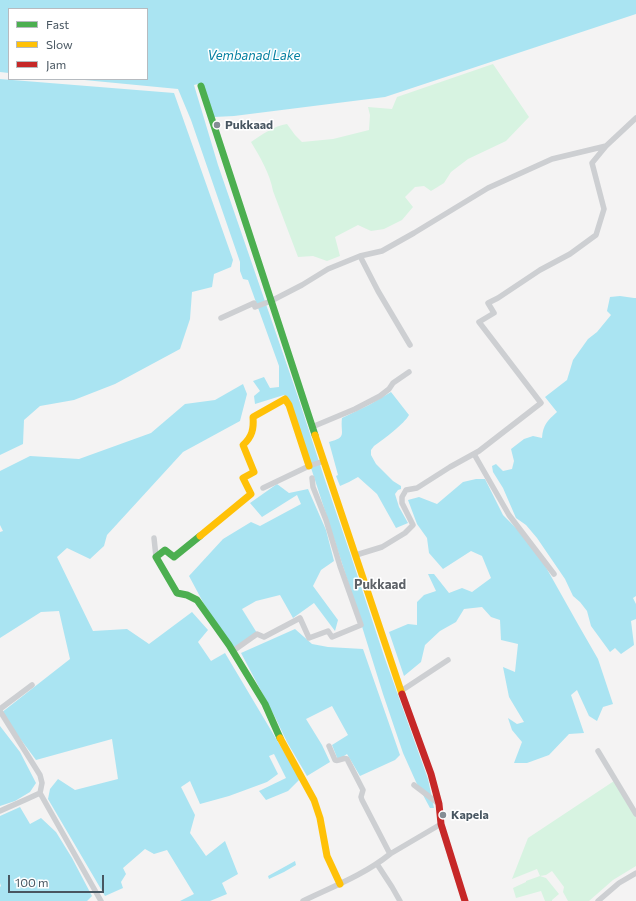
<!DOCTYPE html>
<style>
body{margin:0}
#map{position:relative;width:636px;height:901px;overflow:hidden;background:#f4f3f3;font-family:Commissioner,sans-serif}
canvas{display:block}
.legend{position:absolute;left:8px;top:8px;width:140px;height:72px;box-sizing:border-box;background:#fff;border:1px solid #b6bbc0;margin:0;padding:5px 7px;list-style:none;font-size:12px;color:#485661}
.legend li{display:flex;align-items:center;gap:8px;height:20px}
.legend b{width:20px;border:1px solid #b6bbc0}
.scale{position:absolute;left:8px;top:875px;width:96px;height:18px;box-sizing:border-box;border:2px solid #485661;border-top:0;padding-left:5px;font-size:12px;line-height:14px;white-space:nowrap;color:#485661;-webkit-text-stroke:3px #fff;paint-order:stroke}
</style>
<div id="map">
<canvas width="636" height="901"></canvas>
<ul class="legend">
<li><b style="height:5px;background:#4caf50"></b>Fast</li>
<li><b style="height:5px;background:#ffc107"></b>Slow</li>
<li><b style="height:5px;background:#c62828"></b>Jam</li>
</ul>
<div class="scale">100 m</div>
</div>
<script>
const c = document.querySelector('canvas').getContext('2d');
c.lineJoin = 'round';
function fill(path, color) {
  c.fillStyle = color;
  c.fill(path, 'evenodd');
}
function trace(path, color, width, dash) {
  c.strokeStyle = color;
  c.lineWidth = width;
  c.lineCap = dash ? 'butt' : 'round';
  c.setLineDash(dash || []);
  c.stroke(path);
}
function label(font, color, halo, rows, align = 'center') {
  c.font = font + ' Commissioner,sans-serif';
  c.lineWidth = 3;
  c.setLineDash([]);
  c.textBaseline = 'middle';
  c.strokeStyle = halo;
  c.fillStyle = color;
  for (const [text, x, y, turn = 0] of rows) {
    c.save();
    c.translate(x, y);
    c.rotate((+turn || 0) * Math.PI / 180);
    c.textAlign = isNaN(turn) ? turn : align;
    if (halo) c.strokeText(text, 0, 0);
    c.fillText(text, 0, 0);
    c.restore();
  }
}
fill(new Path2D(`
 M 493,64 L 529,117 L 506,141 L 468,159 L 451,172 L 444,183 L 431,191 L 424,186 L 415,187 L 405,197 L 413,207 L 402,220 L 384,229 L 371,231 L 358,225 L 335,237 L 340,256 L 327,261 L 313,256 L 298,257 L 273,191 C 270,174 260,157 251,142 C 263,134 274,126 287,124 L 295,135 L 302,142 L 333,139 L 369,130 L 370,115 L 368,107 L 392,109 L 397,97 Z
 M 614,781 L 636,815 L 636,866 L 613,880 L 589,901 L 568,901 L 563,892 L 564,887 L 552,871 L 546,875 L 540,876 L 546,878 L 559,894 L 552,900 L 552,901 L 545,901 L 541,891 L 516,898 L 513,888 L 526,882 L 526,881 L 540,876 L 537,869 L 512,879 L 528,838 Z`), '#d7f3e1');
fill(new Path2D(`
 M 0,0 L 636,0 L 636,14 L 385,97 L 234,116 L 214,117 L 202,83 L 194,85 L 218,165 L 298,397 L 324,477 L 350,553 L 384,656 L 428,779 L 434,808 L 430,808 L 416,782 L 403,753 L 383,694 L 350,588 L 289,400 L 284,395 L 255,404 L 254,396 L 260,391 L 253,381 L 264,377 L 270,388 L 279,387 L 279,366 L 248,280 L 243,279 L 240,271 L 240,262 L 191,120 L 178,89 L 74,79 L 147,79 L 147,9 L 9,9 L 9,73 L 0,72 Z
 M 0,79 L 174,93 L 233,260 L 231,267 L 214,274 L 212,287 L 192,292 L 190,319 L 180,349 L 115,384 L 74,400 L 40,406 L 24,420 L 23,444 L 0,455 Z
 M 620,296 L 634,298 L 636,298 L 636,596 L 633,598 L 636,604 L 636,619 L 631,621 L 634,645 L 621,654 L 615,648 L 610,652 L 591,626 L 587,611 L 580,602 L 573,596 L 565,579 L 537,538 L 526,525 L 516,518 L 503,488 L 493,472 L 492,466 L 496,464 L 503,471 L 512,469 L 514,461 L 511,449 L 524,439 L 533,436 L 542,438 C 543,425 547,421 557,412 L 545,397 L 567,380 L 573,360 L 588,339 L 597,332 L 611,315 L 607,311 L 610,297 Z
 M 243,384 L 247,394 L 240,421 L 183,452 L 107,535 L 104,546 L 90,559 L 67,548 L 57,557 L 93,631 L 127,629 L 149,644 L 192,612 L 208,630 L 198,642 L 211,661 L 225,653 L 300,779 L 288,791 L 266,800 L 259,791 L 286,778 L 274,754 L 269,756 L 278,774 L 267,782 L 229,796 L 200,804 L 190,781 L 181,787 L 195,815 L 190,833 L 206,856 L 225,841 L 238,874 L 222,883 L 227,894 L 210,901 L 180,901 L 194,894 L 167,850 L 154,854 L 145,849 L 123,868 L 126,874 L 121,882 L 123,888 L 105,896 L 48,799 L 50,789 L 58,779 L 75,790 L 118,779 L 112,739 L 36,760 L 1,713 L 70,659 L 59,611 L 41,612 L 0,638 L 0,532 L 3,531 L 0,525 L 0,471 L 30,456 L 79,459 L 151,433 L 185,404 L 215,400 Z
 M 391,392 L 409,415 C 405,423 383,440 374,446 L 371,450 L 371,455 L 376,464 L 393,481 L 401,486 L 401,489 L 398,490 L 395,494 L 399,507 L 408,523 L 396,528 L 377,494 L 358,477 L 349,482 L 340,486 L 336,476 L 338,475 L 329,442 C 348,437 340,434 342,418 L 369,405 Z
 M 476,479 L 485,479 L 503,515 L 517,529 L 543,562 L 579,626 L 598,659 L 613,704 L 603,707 L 597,721 L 589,716 L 577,690 L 571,695 L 584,733 L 569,734 L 549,755 L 527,763 L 514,763 L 522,742 L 512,730 L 508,718 L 517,724 L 524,722 L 509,697 L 503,667 L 515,672 L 518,644 L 501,640 L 500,620 L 491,617 L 482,607 L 464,609 L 456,622 L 440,631 L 425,645 L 421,662 L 404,676 L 389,632 L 408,624 L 417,625 L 417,602 L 424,595 L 436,591 L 428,574 L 434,574 L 449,593 L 462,588 L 472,592 L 491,578 L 482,556 L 471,551 L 443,569 L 429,553 L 427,538 L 417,524 L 408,500 L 419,497 L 437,504 L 463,482 Z
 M 277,484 L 289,493 L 308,489 L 326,530 L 334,561 L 321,570 L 313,586 L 338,620 L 335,631 L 314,603 L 293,618 L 280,595 L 256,601 L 242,609 L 257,633 L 234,649 L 204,604 L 189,576 L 223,539 L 251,522 L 260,526 L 301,504 L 297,495 L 262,517 L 250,503 Z
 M 295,629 L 312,644 L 328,647 L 363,649 L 400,755 L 395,760 L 360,776 L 347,754 L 338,760 L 332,745 L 348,735 L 332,706 L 306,719 L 322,745 L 330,762 L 307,776 L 287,742 L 276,719 L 241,653 Z
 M 0,726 L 20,752 L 36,783 L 30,792 L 15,801 L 0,806 Z
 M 20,807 L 30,824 L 41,818 L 56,832 L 72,858 L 92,896 L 87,901 L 0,901 L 0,887 L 1,886 L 0,883 L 0,816 Z
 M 295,861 L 296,865 L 284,872 L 269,879 L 268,876 Z`), '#aae4f2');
trace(new Path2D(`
 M 360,256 L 378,291 L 410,345
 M 221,318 L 254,303 L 255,307 L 271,301 L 302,285 L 328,269 L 360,256 L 382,251 L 414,233 L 488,188 L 552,159 L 606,146
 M 312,427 L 355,409 L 380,396 L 389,389 L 393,383 L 409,372
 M 474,454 L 509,515 L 554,574
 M 263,488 L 309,466 L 324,461
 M 154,538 L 156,557
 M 356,555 L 382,547 L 405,533 L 413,525 L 402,503 L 402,497 L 406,490 L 417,488 L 450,467 L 479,451 L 541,403 L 479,322 L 494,313 L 488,303 L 498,298 L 540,270 L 570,254 L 596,235 L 604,209 L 592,163 L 606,146 L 636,118
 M 233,651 L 257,634 L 264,637 L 300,618 L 309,638 L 328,631 L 332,637 L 361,625 L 340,566 L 326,520 L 313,487 L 312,478
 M 401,691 L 448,660
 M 0,709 L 32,685
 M 0,711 L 40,775 L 42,783 L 40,793 L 101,901
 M 329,746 L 335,760 C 339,762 343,757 347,759 L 363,790 L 361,797 L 362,800 L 390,854 L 441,824
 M 598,751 L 636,814
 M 414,785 L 439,804
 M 0,811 L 27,799 L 40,793
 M 377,864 L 392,887 L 400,901
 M 303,901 C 332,887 364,875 390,854
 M 598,901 L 619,883 L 636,873`), '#cdcfd2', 5.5);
trace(new Path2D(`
 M 201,86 L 315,435
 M 200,536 L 174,557 L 165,550 L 156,557 L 177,593 L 187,595 L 197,600 L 229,645 L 265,704 L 280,738`), '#4caf50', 7);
trace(new Path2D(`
 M 315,435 L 402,694
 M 200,536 L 251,494 L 243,478 L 254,472 L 243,445 C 252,437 254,429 253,417 L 285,399 L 289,405 L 309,466
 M 280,738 L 314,800 L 320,818 L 327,856 L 340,884`), '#ffc107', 7);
trace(new Path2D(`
 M 402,694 L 431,774 L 439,804 L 441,824 L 465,901`), '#c62828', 7);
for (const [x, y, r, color] of [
 [217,125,4,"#848d94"],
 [443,815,4,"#848d94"]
]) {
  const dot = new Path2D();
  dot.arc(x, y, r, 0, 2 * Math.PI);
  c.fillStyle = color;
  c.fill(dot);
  trace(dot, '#fff', 1.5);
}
label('bold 12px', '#485661', '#fff', [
 ["Pukkaad",225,125],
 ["Kapela",451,815]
], 'left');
label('italic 13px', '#0580a1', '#fff', [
 ["Vembanad Lake",254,56]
]);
label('bold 13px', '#5e6268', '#fff', [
 ["Pukkaad",380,585]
]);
</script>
